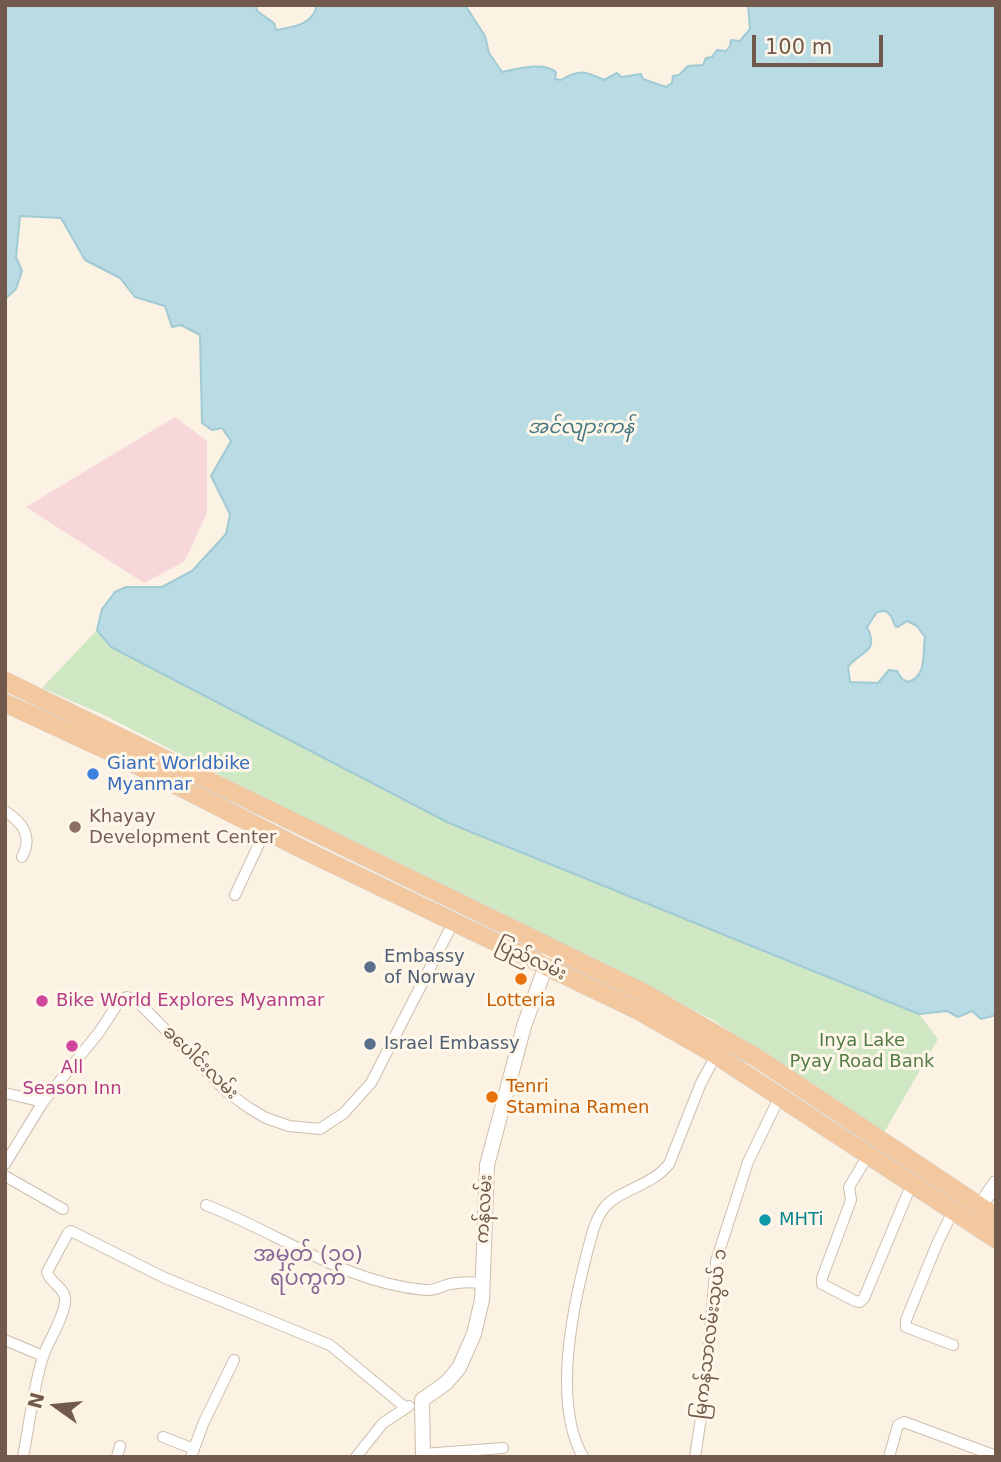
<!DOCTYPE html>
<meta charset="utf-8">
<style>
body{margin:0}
#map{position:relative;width:1001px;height:1462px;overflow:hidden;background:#fbf2e3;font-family:"DejaVu Sans",sans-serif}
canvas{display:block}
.frame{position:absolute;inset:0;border:7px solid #715a4b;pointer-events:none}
.north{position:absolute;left:21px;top:1371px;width:70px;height:70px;-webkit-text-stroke:5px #fef7e9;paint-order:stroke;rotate:285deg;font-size:19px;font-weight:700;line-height:28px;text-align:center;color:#715a4b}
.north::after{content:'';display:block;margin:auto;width:24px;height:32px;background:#715a4b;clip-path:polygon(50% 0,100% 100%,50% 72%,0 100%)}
.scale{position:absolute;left:752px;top:35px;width:131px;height:32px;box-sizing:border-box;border:4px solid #715a4b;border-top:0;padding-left:9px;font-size:21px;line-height:24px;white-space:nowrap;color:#715a4b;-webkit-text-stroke:5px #fef7e9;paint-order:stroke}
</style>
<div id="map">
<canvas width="1001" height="1462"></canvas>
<div class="frame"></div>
<div class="north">N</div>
<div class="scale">100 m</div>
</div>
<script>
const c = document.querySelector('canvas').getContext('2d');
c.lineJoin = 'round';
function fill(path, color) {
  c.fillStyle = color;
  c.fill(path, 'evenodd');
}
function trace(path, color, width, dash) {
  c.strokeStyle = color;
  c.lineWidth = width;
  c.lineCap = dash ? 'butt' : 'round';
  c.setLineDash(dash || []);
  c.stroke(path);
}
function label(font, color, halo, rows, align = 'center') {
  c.font = font + ' "DejaVu Sans","Noto Sans Myanmar",sans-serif';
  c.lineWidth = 6;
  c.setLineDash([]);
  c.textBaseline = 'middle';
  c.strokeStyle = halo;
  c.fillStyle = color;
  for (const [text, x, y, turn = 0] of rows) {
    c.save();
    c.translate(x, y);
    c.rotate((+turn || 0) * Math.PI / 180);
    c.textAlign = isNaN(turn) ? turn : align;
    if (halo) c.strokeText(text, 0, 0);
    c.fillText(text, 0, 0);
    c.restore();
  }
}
fill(new Path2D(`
 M 175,417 L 207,441 L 207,513 L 184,562 L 144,583 L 26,507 Z`), '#f8d7da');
fill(new Path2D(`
 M 97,630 L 111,647 L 449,823 L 919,1014 L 938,1039 L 882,1136 L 713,1020 L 586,956 L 447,892 L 104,715 L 42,688 Z`), '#d0e7c3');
const water = new Path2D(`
 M 5,5 L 256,5 L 257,11 L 274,23 L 276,30 C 293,27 313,25 317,5 L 465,5 L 485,36 L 489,53 L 502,72 C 517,69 543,61 556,72 L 555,79 L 561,80 C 579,69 585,71 604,80 L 617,73 L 621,77 L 641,74 L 643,79 L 666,87 L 672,83 L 673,76 L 679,75 L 688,66 L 703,65 L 706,58 L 712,57 L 717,50 L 726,51 L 730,46 L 731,40 L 740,41 L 750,29 L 748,5 L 996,5 L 996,1015 L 981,1019 L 972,1011 L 958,1017 L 947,1011 L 919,1014 L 449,823 L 111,647 L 97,630 L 102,609 L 115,592 L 126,587 L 162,587 L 192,571 L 226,534 L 230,514 L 211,476 L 231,441 L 222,428 L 212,430 L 202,423 L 200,335 L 181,325 L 172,327 L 165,306 L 135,297 L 120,278 L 85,260 L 61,218 L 20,216 L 16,257 L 22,271 L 16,289 L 5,299 ZM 886,611 L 891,616 L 895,626 L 898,627 L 907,621 L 917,626 L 925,637 C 922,652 928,676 908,682 L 902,679 L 897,671 L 889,670 L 878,683 L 850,682 L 848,667 C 861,650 880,653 867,627 L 877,612 Z`);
fill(water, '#b9dbe3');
trace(water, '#a0cad4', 2);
const minor = new Path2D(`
 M 5,811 C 23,823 33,836 22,857
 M 235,895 L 265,831
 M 5,1093 L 43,1102
 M 869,1154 L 849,1187 L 851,1200 L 822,1278 L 822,1284 L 855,1301 L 860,1302 L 864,1298 L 912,1183
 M 5,1164 L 43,1102 L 100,1031 L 120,1000 L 127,997 L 137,1001 L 227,1092 L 249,1108 L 266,1118 L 289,1126 L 320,1129 L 344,1113 L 371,1083 L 453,923
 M 5,1176 L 63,1209
 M 206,1205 C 281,1234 343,1282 425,1290 C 434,1291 442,1286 450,1284 C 461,1282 472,1282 482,1283
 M 5,1340 L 43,1356
 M 953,1345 L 906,1327 L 906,1320 L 937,1244 L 953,1211
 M 163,1437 L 194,1449
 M 423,1454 L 503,1448
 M 23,1457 C 29,1426 34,1382 44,1354 C 49,1340 67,1312 65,1298 C 63,1286 50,1283 47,1272 L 68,1233 L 71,1231 L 165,1278 L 330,1345 L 406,1408
 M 117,1457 L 120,1446
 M 191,1457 L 203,1424 L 234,1360
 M 356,1457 L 383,1423 L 409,1406
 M 583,1457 C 553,1404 572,1310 587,1253 C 591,1239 594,1221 604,1208 C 618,1190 652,1186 669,1164 L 701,1083 L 716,1055
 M 695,1457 L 705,1391 L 716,1261 L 748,1162 L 780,1096
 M 889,1457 L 898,1425 L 904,1422 L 996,1456`);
const secondary = new Path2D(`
 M 980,1206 L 996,1183
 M 423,1457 L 422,1400 L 446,1383 L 459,1368 L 474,1334 L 482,1300 L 487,1165 L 524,1026 L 549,957`);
const trunk = new Path2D(`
 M 5,681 L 644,993 L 757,1058 L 996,1217
 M 5,703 L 115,754 L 304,850 L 639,1011 L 716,1055 L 996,1239`);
trace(minor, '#cebdad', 12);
trace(secondary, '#d0bdab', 16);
trace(trunk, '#d7d1cd', 19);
trace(minor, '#fff', 10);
trace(secondary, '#fff', 14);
trace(trunk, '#f4c89e', 18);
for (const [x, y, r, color] of [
 [93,774,7,"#3f7fe0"],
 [75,827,7,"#8d6e63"],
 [370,967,7,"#5c6f8a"],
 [521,979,7,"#e8710a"],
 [42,1001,7,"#d1479c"],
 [370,1044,7,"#5c6f8a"],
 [72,1046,7,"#d1479c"],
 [492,1097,7,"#e8710a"],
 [765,1220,7,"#0f9aa8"]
]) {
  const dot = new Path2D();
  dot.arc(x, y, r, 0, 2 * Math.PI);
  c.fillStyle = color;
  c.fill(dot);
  trace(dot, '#fef7e9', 2.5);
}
label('18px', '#366cbe', '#fef7e9', [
 ["Giant Worldbike",107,764],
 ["Myanmar",107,785]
], 'left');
label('18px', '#785e54', '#fef7e9', [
 ["Khayay",89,817],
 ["Development Center",89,838]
], 'left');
label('18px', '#4e5e75', '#fef7e9', [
 ["Embassy",384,957],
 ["of Norway",384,978],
 ["Israel Embassy",384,1044]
], 'left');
label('18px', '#715a4b', '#fef7e9', [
 ["ပြည်လမ်း",531,960,25],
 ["ခပေါင်းလမ်း",200,1063,44],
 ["ကန်လမ်း",485,1209,-87],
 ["မြကန်သာလမ်းသွယ် ၁",711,1334,-83]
]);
label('18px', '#b23c85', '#fef7e9', [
 ["Bike World Explores Myanmar",56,1001],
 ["All",72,1068,"center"],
 ["Season Inn",72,1089,"center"]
], 'left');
label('18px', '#c56008', '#fef7e9', [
 ["Lotteria",521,1001],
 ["Tenri",506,1087,"left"],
 ["Stamina Ramen",506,1108,"left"]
]);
label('18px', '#547c46', '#fef7e9', [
 ["Inya Lake",862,1041],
 ["Pyay Road Bank",862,1062]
]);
label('18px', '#0d838f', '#fef7e9', [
 ["MHTi",779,1220]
], 'left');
label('italic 19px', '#467784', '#fef7e9', [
 ["အင်လျားကန်",581,428]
]);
label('21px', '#876695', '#fef7e9', [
 ["အမှတ် (၁၀)",308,1256],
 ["ရပ်ကွက်",308,1280]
]);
</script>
